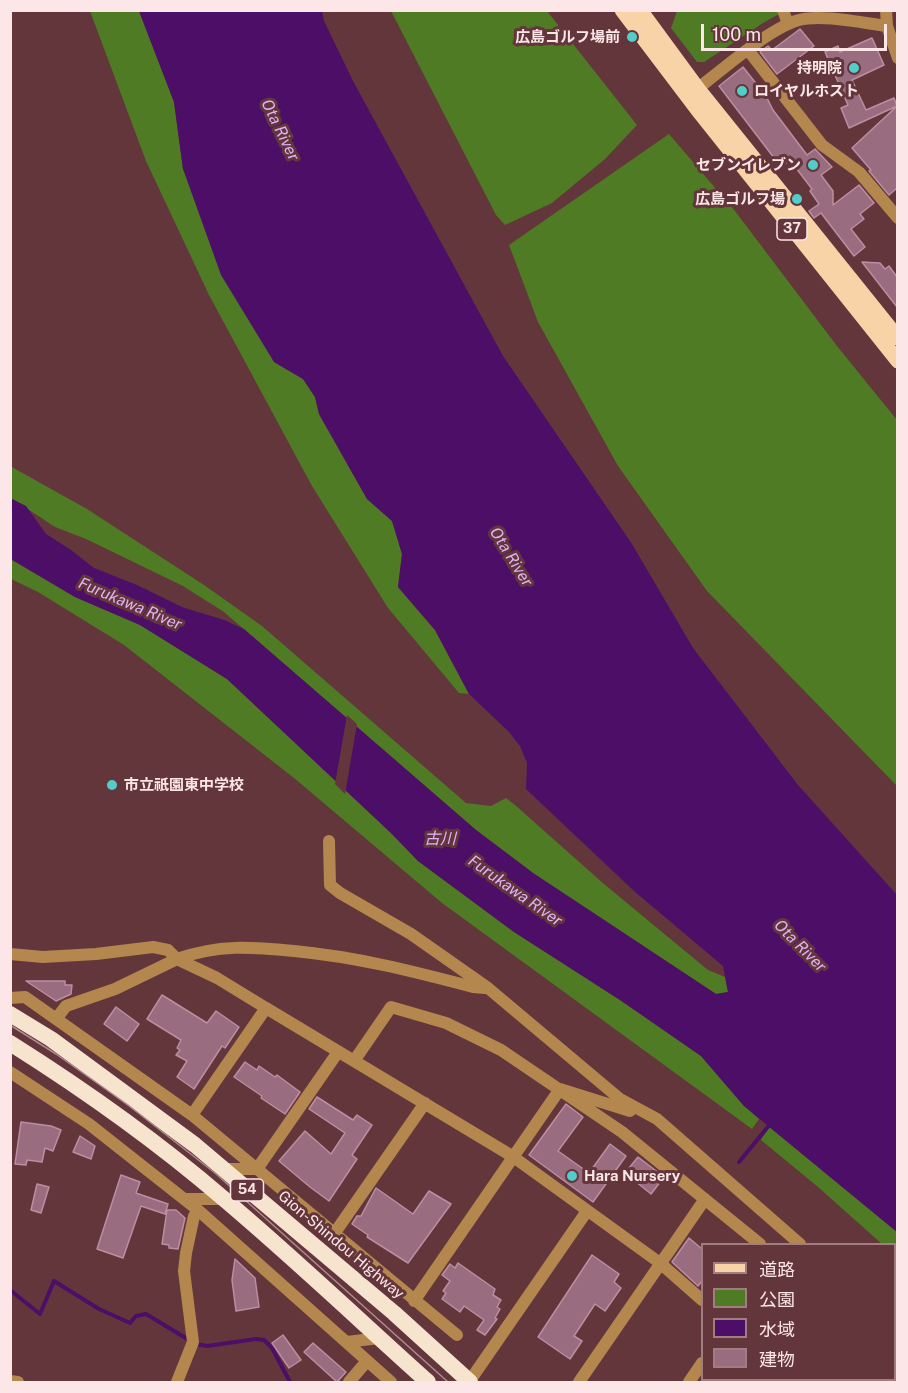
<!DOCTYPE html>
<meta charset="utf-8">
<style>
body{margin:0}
#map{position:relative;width:908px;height:1393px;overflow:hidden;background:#63363c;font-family:"Public Sans","Noto Sans JP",sans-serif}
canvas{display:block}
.frame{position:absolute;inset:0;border:12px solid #fde6e7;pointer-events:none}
.legend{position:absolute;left:701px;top:1243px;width:195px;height:138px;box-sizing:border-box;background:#63363c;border:2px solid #a17c80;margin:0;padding:8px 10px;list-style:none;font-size:18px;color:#fde6e7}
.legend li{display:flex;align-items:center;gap:12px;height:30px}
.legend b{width:30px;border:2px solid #a17c80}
.scale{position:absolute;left:701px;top:24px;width:186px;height:27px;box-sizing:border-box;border:3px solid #fde6e7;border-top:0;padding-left:8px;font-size:18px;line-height:21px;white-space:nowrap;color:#fde6e7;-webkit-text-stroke:4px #63363c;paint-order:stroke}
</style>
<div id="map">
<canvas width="908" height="1393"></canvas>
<div class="frame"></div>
<ul class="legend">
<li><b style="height:8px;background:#f7d3a7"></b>道路</li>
<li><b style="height:16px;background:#4e7b23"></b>公園</li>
<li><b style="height:16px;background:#4d0e68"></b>水域</li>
<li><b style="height:16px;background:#9a6c7f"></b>建物</li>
</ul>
<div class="scale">100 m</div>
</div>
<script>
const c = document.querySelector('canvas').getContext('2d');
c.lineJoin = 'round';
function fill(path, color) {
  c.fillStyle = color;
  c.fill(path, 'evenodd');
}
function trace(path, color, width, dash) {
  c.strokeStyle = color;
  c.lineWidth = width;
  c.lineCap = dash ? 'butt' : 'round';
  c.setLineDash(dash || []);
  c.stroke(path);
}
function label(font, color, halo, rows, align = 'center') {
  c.font = font + ' "Public Sans","Noto Sans JP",sans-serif';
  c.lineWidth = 6;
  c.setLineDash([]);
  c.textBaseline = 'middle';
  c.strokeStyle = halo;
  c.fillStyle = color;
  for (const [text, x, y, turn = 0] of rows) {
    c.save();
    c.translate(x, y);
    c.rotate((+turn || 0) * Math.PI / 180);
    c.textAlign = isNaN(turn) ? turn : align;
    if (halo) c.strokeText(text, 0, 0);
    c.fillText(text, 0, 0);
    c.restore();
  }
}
fill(new Path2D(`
 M 779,10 L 779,14 L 763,23 L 704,62 L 697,62 L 671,28 L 677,11 Z
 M 90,11 L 139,11 L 174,102 L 183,169 L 274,362 L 303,379 L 315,397 L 319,414 L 367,499 L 392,521 L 402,554 L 398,587 L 435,630 L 469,694 L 459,693 L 388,608 L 312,486 L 209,295 L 146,161 Z
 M 391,11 L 547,11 L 637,125 L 605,159 L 552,203 L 505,225 L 496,215 Z
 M 669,134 L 735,211 L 837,346 L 897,420 L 897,786 L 707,591 L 618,466 L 538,322 L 509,245 Z
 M 10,466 L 87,509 L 204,585 L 262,626 L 466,803 L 491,806 L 506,798 L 515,805 L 604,884 L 708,970 L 725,977 L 728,992 L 716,994 L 533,873 L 476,830 L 224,612 L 183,586 L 86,539 L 55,527 L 11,498 Z
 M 10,559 L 75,597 L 140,625 L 227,679 L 392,834 L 418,861 L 514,932 L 620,1000 L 701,1056 L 744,1106 L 759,1119 L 752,1129 L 442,903 L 294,778 L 124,645 L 38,592 L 11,579 Z
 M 769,1127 L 897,1232 L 897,1258 L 895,1255 L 894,1244 L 882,1244 L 818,1187 L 761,1140 Z`), '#4e7b23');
fill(new Path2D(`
 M 139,11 L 322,11 L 324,21 L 353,81 L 503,356 L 632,544 L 693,648 L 798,785 L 897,895 L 897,1232 L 744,1106 L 701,1056 L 620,1000 L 514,932 L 418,861 L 392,834 L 227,679 L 140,625 L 75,597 L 11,559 L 10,498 L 26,506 L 46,534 L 71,550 L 94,568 L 137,585 L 182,607 L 224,620 L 244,629 L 476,830 L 533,873 L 716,994 L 728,992 L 723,966 L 634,891 L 526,789 L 527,763 L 520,746 L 509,732 L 469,694 L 435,630 L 398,587 L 402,554 L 392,521 L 367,499 L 319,414 L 315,397 L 303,379 L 274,362 L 221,275 L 183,169 L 174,102 Z`), '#4d0e68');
fill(new Path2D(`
 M 347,715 L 357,724 L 345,794 L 335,784 Z`), '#63363c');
trace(new Path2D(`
 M 739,1162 L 771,1123
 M 10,1290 L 40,1314 L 54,1281 L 99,1309 L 130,1323 L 136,1316 L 146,1314 L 189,1340
 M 196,1344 L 207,1346 L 256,1339 L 264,1340 L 272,1348 L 290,1382`), '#4d0e68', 4);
const building = new Path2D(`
 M 800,29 L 814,46 L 777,74 L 760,52 L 768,46 L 772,50 Z
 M 872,38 L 884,65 L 852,80 L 866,110 L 894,98 L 897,106 L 849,128 L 841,108 L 848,105 L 825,52 L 838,46 L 840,52 Z
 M 743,67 L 766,96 L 773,110 L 807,155 L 815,149 L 832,167 L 821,175 L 833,191 L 833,205 L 859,185 L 874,203 L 860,214 L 864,219 L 851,229 L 865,247 L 854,256 L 821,213 L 814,218 L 809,211 L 819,204 L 810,191 L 812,189 L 790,160 L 781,167 L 719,86 Z
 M 897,106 L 897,188 L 889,195 L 869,171 L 871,170 L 852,148 Z
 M 862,262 L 880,263 L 885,269 L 889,266 L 897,277 L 897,307 Z
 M 26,981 L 65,981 L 65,985 L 72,985 L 71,994 L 56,1001 Z
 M 162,995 L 207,1023 L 216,1011 L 239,1027 L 225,1048 L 222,1046 L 194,1089 L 177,1077 L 187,1061 L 176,1055 L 180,1050 L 177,1048 L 181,1040 L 147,1019 Z
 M 116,1007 L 139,1024 L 127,1041 L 104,1024 Z
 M 245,1062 L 257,1070 L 259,1066 L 275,1077 L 277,1075 L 300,1092 L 285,1114 L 261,1098 L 262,1096 L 234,1077 Z
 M 317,1097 L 353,1120 L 357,1115 L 372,1125 L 352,1155 L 357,1159 L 329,1201 L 310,1187 L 279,1161 L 305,1131 L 331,1154 L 345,1133 L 309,1109 Z
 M 566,1104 L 583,1117 L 558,1151 L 589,1173 L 610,1144 L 626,1156 L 593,1202 L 529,1155 Z
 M 21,1122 L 51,1126 L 61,1130 L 53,1151 L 45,1148 L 42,1162 L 27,1160 L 26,1165 L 15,1164 Z
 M 80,1136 L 95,1146 L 91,1159 L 73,1152 Z
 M 638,1157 L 664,1177 L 651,1194 L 635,1181 L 638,1177 L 629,1168 Z
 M 121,1175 L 140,1182 L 136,1193 L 168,1204 L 165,1214 L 141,1206 L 123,1258 L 97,1249 Z
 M 37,1184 L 49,1187 L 41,1213 L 31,1210 Z
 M 376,1188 L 413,1214 L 429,1191 L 451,1204 L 408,1263 L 367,1237 L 368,1235 L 352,1224 L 357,1216 L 361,1216 Z
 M 167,1210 L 176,1210 L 185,1218 L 178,1249 L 169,1248 L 169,1245 L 162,1244 Z
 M 689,1238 L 702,1249 L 702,1281 L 698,1286 L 672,1262 Z
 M 592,1255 L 619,1274 L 614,1282 L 621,1288 L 605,1311 L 595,1304 L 574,1336 L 582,1341 L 570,1359 L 538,1337 Z
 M 235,1259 L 255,1278 L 259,1307 L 236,1311 L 232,1280 Z
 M 458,1263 L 495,1289 L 493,1295 L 501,1300 L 497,1307 L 500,1309 L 495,1318 L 497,1319 L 485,1335 L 477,1330 L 484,1320 L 464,1306 L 460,1312 L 442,1299 L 446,1293 L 443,1291 L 450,1281 L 442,1275 L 450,1264 L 455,1268 Z
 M 283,1335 L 301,1360 L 289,1368 L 272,1343 Z
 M 313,1343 L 346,1372 L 337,1382 L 304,1352 Z`);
fill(building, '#9a6c7f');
trace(building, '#bd8da1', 1.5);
trace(new Path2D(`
 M 783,10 L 788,24
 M 748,50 L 822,145 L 859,172 L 898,218
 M 691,94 C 717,74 769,28 799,20 C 821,14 863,23 887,26 L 898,58
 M 329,841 L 330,885 L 340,893 L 411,934 L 488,988 L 620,1099 L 657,1119 L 800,1244
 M 10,954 L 43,957 L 96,954 L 153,947 L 168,950 L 177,959 C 219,944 251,947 294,951 C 357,957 412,971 473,987 L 485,988
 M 10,998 L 25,997 L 192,1115 L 457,1335
 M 56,1019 L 66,1006 L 115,989 L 177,959 L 217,978 L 266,1008
 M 354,1061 L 391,1007 L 446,1023 L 501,1050 L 622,1132 L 760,1244
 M 10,1072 L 89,1124 L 198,1210 L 391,1382
 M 192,1115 L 266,1008 L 512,1156 L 660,1263 L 702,1300
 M 222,1169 L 257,1169 L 338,1052
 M 184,1199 L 225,1199
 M 334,1234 L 425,1103
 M 414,1301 L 560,1089 L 630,1111
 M 894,1328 L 898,1330
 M 347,1342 L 379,1338
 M 796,1380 L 800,1382
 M 10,1381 L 18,1382
 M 177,1382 L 193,1342 L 184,1271 L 186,1253 L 194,1216 L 198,1210
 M 349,1382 L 367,1361
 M 469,1382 L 587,1211
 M 579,1382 L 705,1199
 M 689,1382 L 702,1363
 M 818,1382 L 822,1380`), '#b3874d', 12);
trace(new Path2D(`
 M 886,10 L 887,26`), '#b3874d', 12);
trace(new Path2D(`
 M 622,10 L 697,109 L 898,361
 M 640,10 L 698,89 L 898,338`), '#f7d3a7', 15);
trace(new Path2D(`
 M 10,1014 L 51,1039 L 195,1145 L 394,1313 L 470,1382
 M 10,1043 C 83,1089 159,1143 224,1199 C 294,1258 360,1321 428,1382`), '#f6e4ce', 16);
trace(new Path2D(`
 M 10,1025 L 56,1054 L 128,1105 L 215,1173 L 448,1382`), '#ad8b8e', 1.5);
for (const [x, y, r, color] of [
 [632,37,6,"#53cdca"],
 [854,68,6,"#53cdca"],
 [742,91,6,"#53cdca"],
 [813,165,6,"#53cdca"],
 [797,199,6,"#53cdca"],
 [112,785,6,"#53cdca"],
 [572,1176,6,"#53cdca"]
]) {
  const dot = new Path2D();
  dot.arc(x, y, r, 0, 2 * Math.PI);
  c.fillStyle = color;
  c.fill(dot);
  trace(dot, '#63363c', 2);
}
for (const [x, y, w] of [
 [792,229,30],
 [247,1190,33]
]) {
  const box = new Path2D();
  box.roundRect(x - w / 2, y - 11, w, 22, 4.5);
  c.fillStyle = '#63363c';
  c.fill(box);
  trace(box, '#fde6e7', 1.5);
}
label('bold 14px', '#fde6e7', null, [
 ["37",792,229],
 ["54",247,1190]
]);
label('bold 15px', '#fde6e7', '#63363c', [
 ["広島ゴルフ場前",620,37],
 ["持明院",842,68],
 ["ロイヤルホスト",754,91,"left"],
 ["セブンイレブン",801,165],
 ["広島ゴルフ場",785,199],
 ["市立祇園東中学校",124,785,"left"],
 ["Hara Nursery",584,1176,"left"]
], 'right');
label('15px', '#fde6e7', '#63363c', [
 ["Gion-Shindou Highway",341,1245,40]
]);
label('italic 16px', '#dfb3f8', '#63363c', [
 ["Ota River",280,130,64],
 ["Ota River",511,557,58],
 ["Furukawa River",130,604,23],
 ["古川",440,839],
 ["Furukawa River",515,891,35],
 ["Ota River",800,946,45]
]);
</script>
